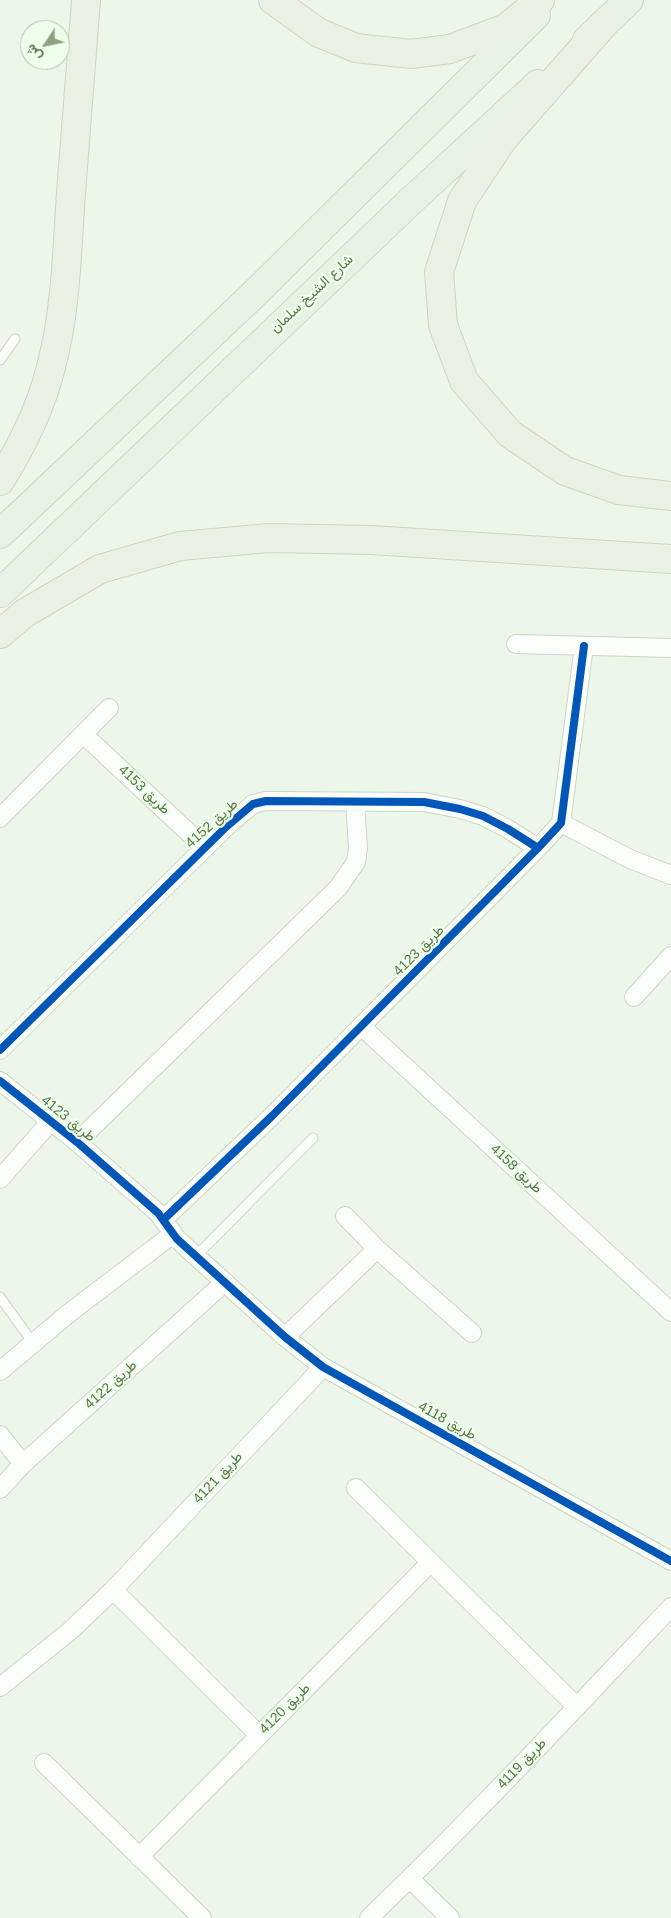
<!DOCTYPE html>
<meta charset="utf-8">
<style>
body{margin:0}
#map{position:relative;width:671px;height:1918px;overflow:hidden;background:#ecf7ea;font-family:Helvetica,Vazirmatn,sans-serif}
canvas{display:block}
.north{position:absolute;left:20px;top:20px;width:50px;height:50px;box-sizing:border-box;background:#eeffeb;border:1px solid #b4c7ab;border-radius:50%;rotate:236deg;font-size:14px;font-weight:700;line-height:20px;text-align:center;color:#5c744b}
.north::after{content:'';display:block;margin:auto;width:18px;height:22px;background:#8ea283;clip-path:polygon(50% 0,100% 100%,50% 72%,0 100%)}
</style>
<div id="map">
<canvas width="671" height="1918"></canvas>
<div class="north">ش</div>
</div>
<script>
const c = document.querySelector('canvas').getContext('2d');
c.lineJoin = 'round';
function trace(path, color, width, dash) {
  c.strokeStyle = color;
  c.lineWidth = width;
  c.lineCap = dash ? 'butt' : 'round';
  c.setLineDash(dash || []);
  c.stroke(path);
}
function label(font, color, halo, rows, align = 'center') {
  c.font = font + ' Helvetica,Vazirmatn,sans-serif';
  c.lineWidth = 4.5;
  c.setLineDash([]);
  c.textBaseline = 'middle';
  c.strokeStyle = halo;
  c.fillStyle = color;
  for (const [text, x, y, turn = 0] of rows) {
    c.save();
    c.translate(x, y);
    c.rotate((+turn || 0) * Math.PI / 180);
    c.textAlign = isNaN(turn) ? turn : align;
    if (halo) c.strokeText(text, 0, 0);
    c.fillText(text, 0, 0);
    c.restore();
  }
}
const service = new Path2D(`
 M 0,360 L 15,339
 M 196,1256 L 313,1138
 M 0,1297 L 33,1343`);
const minor = new Path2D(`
 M 516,644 L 671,648
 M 83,734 L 204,847
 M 0,818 L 109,708
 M 561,823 L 630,859 L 671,875
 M 634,997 L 671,956
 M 361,1026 L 671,1312
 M 0,1050 L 226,827 L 253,804 L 266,801 L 424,802 L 460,809 L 483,816 L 508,829 L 538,848
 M 0,1081 L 77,1142 L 158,1213 L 177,1239 L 285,1337 L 323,1367 L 671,1561
 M 77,1142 L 338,888 L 356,862 L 358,848 L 355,802
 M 0,1179 L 51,1121
 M 345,1216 L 377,1249 L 472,1333
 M 164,1219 L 272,1116 L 538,848 L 561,823 L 584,646
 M 285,1337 L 377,1249
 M 0,1371 L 69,1313 L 173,1234
 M 0,1435 L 23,1464
 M 356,1488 L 577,1707
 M 0,1489 L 23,1464 L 225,1282
 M 113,1590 L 259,1735
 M 0,1687 L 70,1631 L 113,1590 L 323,1367
 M 44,1763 L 202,1918
 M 139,1857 L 431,1562
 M 410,1879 L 450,1918
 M 369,1918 C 473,1818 572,1712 671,1607`);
const primary = new Path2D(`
 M 587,40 L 629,0
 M 0,534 L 249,299 L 536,15
 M 0,593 L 414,198 L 538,84`);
const motorway = new Path2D(`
 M 273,0 L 319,33 L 356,48 L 411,54 L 450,49 L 506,28 L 540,0
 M 604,24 L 503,139 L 462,201 L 439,272 L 443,325 L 464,381 L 510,434 L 565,471 L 619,490 L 671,496
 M 0,481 C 22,446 41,408 51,367 C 66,311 67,251 71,193 C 76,129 81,64 86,0
 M 0,634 L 25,613 L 100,569 L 180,546 L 269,538 L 371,540 L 671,559`);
trace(service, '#cad6c5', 11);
trace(minor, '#cad6c5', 20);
trace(primary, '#cbd5c6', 30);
trace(motorway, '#cbd5c6', 30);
trace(service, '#fcfefc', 9);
trace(minor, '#fcfefc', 18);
trace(primary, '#e7f2e5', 28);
trace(motorway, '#eaf1e4', 28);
trace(new Path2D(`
 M 0,1050 L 226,827 L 253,804 L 266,801 L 424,802 L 460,809 L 483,816 L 508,829 L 538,848
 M 0,1081 L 77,1142 L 158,1213 L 177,1239 L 285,1337 L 323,1367 L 671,1561
 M 164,1219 L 272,1116 L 538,848 L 561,823 L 584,646`), '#0057b8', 8);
label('14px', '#5c744b', '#eeffeb', [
 ["شارع الشيخ سلمان",312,294,-43],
 ["طريق 4153",144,790,43],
 ["طريق 4152",212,824,-42],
 ["طريق 4123",419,951,-45],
 ["طريق 4123",68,1119,39],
 ["طريق 4158",516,1169,43],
 ["طريق 4122",111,1385,-42],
 ["طريق 4118",447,1421,29],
 ["طريق 4121",218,1478,-47],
 ["طريق 4120",285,1709,-45],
 ["طريق 4119",522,1764,-46]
]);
</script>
